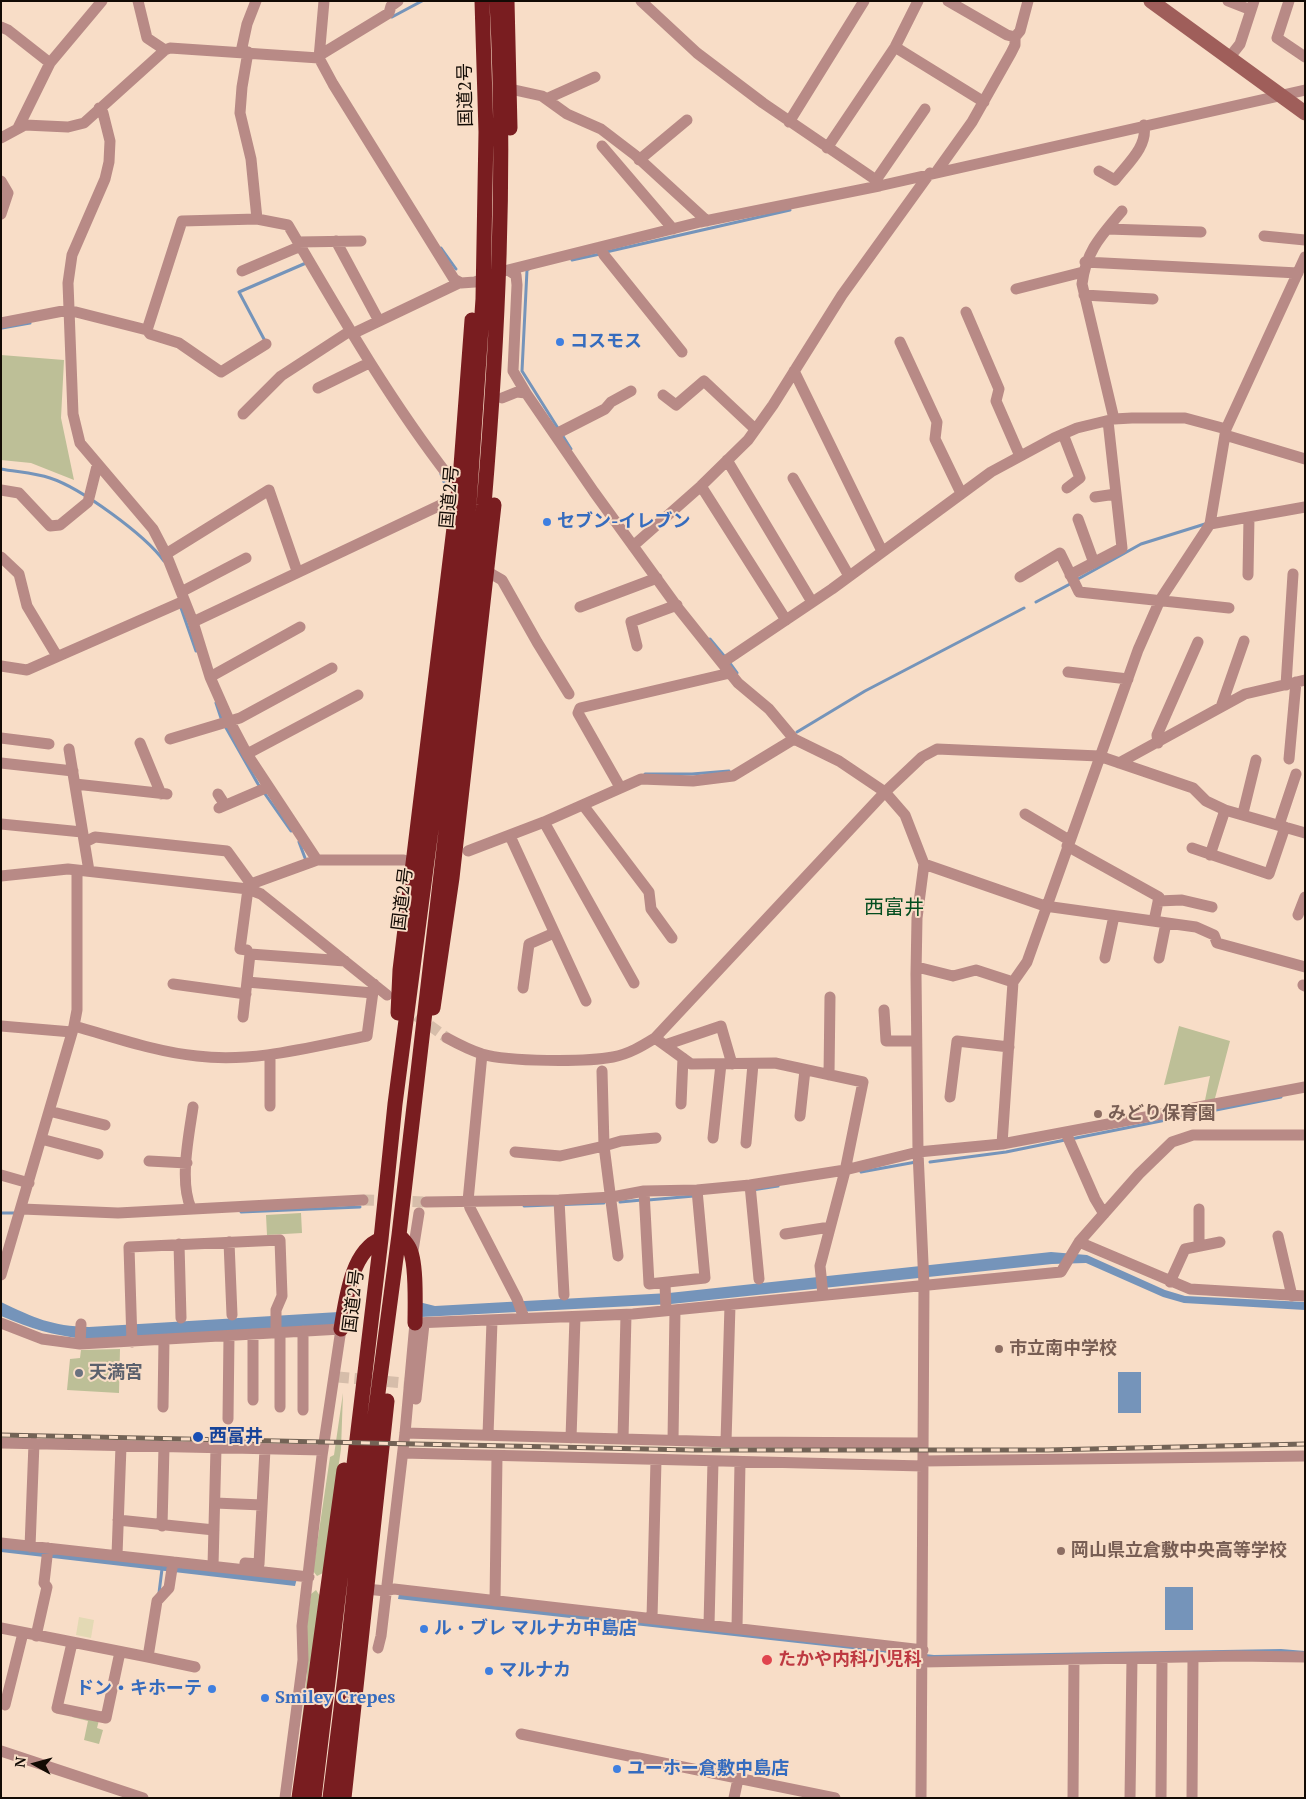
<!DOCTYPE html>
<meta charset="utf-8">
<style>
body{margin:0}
#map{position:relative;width:1306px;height:1799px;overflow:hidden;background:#f8ddc7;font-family:"PT Serif",serif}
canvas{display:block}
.frame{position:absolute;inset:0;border:2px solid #120a04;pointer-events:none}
.north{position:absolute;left:10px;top:1739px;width:50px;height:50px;-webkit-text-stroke:4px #f8ddc7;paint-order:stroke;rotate:277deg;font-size:14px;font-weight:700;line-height:20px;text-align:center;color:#120a04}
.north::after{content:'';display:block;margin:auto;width:18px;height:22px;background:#120a04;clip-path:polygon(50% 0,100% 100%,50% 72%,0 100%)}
</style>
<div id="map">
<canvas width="1306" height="1799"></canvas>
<div class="frame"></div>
<div class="north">N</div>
</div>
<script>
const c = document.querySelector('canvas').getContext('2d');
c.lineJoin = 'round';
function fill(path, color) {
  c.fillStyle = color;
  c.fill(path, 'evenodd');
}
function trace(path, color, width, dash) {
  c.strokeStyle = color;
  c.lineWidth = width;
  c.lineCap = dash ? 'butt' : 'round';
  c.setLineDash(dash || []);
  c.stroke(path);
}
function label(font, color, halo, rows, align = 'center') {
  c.font = font + ' "PT Serif","Noto Sans JP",serif';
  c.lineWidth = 4;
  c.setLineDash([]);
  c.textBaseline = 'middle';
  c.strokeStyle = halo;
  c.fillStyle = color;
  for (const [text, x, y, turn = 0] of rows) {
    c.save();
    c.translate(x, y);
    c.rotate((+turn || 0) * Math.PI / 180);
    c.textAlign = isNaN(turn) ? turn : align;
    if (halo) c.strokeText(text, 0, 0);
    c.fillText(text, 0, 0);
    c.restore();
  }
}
fill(new Path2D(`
 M 1,355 L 64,360 L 61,418 L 74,480 L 31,463 L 1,460 Z
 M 1179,1026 L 1230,1041 L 1214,1102 L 1204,1105 L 1210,1076 L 1164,1085 Z
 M 301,1213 L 302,1233 L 267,1235 L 266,1215 Z
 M 120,1349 L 119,1393 L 67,1390 L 70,1359 L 80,1358 L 81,1350 Z
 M 343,1393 L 341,1449 L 323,1573 L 317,1576 L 313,1571 L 330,1457 L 334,1455 Z
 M 316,1590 L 320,1596 L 296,1774 L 307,1674 L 307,1625 L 311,1594 Z
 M 73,1713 L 99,1720 L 97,1728 L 103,1730 L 99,1744 L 84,1740 L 88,1721 L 72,1717 Z`), '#bdbf97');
fill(new Path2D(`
 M 79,1617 L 94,1620 L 91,1638 L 76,1635 Z`), '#e3d9b4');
fill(new Path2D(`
 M 1051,1252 L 1087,1255 L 1165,1290 L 1185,1296 L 1305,1302 L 1305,1310 L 1184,1303 L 1163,1297 L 1086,1263 L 1052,1264 L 671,1304 L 421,1317 L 419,1302 L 435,1306 L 669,1293 Z
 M 1,1302 C 35,1318 51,1326 89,1327 L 339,1312 L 338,1321 L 333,1325 L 85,1339 C 52,1335 32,1329 1,1316 Z
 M 1118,1372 L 1141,1372 L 1141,1413 L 1118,1413 Z
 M 1,1545 L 297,1578 L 295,1586 L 1,1552 Z
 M 1165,1587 L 1193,1587 L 1193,1630 L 1165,1630 Z
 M 399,1594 L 934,1655 L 1281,1649 L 1305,1651 L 1305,1654 L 934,1658 L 398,1599 Z`), '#7594ba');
trace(new Path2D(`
 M 392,17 L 422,1
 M 441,248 L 456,269
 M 606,252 L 790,210
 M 572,260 L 600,254
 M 529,269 L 527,270 L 522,371 L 571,449
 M 2,328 L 30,323
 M 265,341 L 239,292 L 306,263
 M 1,469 C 17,472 35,473 50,478 C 81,488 145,535 164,561
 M 441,474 L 444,482
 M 1078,579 L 1141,544 L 1205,524
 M 1036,602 L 1070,584
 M 180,605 L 196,651
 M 710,639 L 725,657
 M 729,662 L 737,673
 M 216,703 L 222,721
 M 225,726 L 258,784 L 291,831
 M 797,732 L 865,691 L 1024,608
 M 645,774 L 692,774 L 729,771
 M 299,842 L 305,858
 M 1071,1139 L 1281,1097
 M 930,1162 L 1006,1152 L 1065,1140
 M 861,1172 L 916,1162
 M 752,1190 L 778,1186
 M 648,1200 L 694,1196
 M 620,1202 L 642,1200
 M 524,1206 L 604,1203
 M 241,1212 L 360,1207
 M 1,1213 L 15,1213
 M 159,1593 L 162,1569`), '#7594ba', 3);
trace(new Path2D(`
 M 403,1006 L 447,1038
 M 363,1200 L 426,1202
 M 338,1377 L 404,1383`), '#d6bdaa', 11, [11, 5.5]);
trace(new Path2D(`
 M 138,1 L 147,38 L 165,50
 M 324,1 L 319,58 L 333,84 L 454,279 L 461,283 L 475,282 L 489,277
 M 641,1 L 697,53 L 763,103 L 876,180 L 879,186
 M 948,1 L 1007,35 L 1015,37
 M 1228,1 L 1251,10
 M 1289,1 L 1277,38 L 1305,57
 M 1,27 L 8,30 L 50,63 L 18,128
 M 895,47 L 984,102
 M 241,52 L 247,24 L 256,1
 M 248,52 L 242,87 L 240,113 L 251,159 L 257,219 L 288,225 C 339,312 388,398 450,478 L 460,479
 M 320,55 L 389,13 L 391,6 L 398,1
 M 1229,58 L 1240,44 L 1254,1
 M 50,63 L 102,1
 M 510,89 L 542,96 L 567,114 L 601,129 L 635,155 L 707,221
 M 546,99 L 595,77
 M 99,108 L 103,113 L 110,141 L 109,162 L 105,179 L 72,255 L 68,283 L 73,414 L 80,443 L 153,529 L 166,554 L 193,622 L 210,677 L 229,720 L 247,754 L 317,860
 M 789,122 L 864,1
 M 1,138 L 25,125 L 68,127 L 84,123 L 165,50 L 170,48 L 319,58
 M 602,146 L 673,229
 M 827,148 L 895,47 L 918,1
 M 639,160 L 687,120
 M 937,171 L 972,122 L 1011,53 L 1015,45 L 1015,37 L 1020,31 L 1028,1
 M 1099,171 L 1115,180 C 1127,164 1148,147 1144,125
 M 876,180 L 925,109
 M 1,181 L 8,193 L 1,214
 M 1107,229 L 1201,232
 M 1264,236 L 1305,240
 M 336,241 L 379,321
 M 298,242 L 361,241
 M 600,247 L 604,255 L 682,352
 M 1085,262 L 1298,273
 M 508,270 L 516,275 L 517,285 L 513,371 L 526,393 L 594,492 L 678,608 L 738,683 L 769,709 L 794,739 L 839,761 L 885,792 L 905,815 L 924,864 L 917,918 L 916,974 L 918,1152 L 924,1285 L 921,1798
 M 242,271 L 301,246
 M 504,271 L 700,222 L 879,186 L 1305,90
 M 1016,289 L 1083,272
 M 1084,295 L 1153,299
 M 966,312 L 999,389 L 996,401 L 1020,456
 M 1,323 L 68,310 L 147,330 L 182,221 L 257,219
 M 147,330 L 150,334 L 179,343 L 221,372 L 266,344
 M 352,334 L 459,283
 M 900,342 L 937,422 L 935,439 L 961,493
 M 794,371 L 882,551
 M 318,388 L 369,363
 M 663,395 L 676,405 L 704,381 L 755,429
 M 502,398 L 517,392 L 526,393
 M 243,414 L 281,376 L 350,331
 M 1114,419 L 1082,284 C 1086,251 1101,236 1122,211
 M 556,434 L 605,409 L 611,402 L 631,391
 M 1063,434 L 1080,478 L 1067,488
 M 1225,435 L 1305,459
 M 727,460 L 812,602
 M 793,478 L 849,576
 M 701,486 L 786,620
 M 1,490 L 19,493 L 50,526 L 60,525 L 88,502 L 97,466
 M 1095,497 L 1116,494
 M 1078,519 L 1094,563
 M 1210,524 L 1305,507
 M 633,546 L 701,486 L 748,440 L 773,405 L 842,295 L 930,173
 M 166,554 L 269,490 L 297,571
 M 1,557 L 19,574 L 27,606 L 57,656
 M 488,572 L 502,580 L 537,642 L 569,694
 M 1070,575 L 1122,548 L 1108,421
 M 1248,575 L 1249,517
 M 1020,577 L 1060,553 L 1079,592 L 1229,608
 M 181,592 L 246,558
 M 580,607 L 657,578
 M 193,622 L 447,502 L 457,502
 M 637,646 L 631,622 L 677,605
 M 722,663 L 832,589 L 991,472 L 1054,438 L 1077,428 L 1114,419 L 1132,418 L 1185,418 L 1226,429
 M 1,666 L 27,670 L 184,601
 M 1068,672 L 1128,679
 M 210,677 L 300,627
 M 1286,685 L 1293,574
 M 1221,707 L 1244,641
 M 1,738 L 49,744
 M 170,739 L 240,718 L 332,668
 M 140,743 L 161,794
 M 1158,743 L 1157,735 L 1198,642
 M 69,749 L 89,871
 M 247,754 L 358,695
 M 1289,759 L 1296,682
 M 1,763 L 73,771
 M 1119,763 L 1245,694 L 1305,680
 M 75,784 L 167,794
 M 620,787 L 578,713 L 580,708 L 730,673
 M 218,794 L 225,805
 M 583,805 L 649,892 L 651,909 L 672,938
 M 219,808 L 268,787
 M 1243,813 L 1256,760
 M 1025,814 L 1069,840
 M 544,822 L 634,983
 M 1,824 L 82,832
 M 1279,825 L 1296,774
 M 510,836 L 586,1001
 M 85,842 L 95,837 L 227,851 L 251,884
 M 1067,846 L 1159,897 L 1154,921
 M 1192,848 L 1269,874 L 1285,827
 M 468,851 L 544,822 L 641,779 L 693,781 L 733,776 L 794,739
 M 1210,855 L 1225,810
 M 924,864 L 1045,906 L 1196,927 L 1214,935 L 1217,943 L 1305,967
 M 1,876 L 68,869 L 248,889 L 261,894 L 387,995
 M 1158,901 L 1182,900 L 1212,907
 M 1298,915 L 1305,897
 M 247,950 L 240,949 L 248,889 L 251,884 L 317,860 L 404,860
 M 1105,958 L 1114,916
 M 1159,958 L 1166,923
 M 917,967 L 953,976 L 976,970 L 1013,982
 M 247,982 L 373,993
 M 173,984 L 246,994
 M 1303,985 L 1305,986
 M 523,988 L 529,944 L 554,933
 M 884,1010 L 886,1041 L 916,1041
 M 243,1017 L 250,954 L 345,961
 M 1,1026 L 72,1032
 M 74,1026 C 114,1037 156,1052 197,1056 C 254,1063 311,1047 367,1036 L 374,984
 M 447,1038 C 458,1044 470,1050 482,1054 C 509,1062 586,1062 613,1057 C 629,1054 642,1046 655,1038 L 885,792 L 922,757 L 937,749 L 1099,756 L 1193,788 L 1206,801 L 1225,810 L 1305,833
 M 655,1038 L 691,1064 L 775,1063 L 863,1082 L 845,1171 L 820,1266 L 823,1295
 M 665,1045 L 721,1026 L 732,1064
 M 482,1054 L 468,1201 L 470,1208 L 517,1299 L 524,1318
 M 270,1055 L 270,1106
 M 602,1071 L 604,1146 L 621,1141 L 656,1138
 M 829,1075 L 830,997
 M 950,1097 L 957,1041 L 1009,1047
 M 681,1104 L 683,1058
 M 49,1111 L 105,1125
 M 800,1116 L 805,1070
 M 1066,1133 L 1095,1199 L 1104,1214
 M 713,1138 L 721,1064
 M 41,1139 L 98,1154
 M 746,1143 L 753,1064
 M 1002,1144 L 1013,982 L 1027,962 L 1138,650 L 1160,600 L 1210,524 L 1226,429 L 1305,257
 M 515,1152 L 560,1156 L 604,1146 L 618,1256
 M 149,1161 L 187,1163
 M 1,1175 L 29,1183
 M 750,1185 L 759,1279
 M 644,1191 L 649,1284 L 705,1278 L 697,1190
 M 559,1200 L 564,1295
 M 426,1202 L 559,1200 L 612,1197 L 644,1191 L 697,1190 L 750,1185 L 845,1170 L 918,1152 L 1002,1144 L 1305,1087
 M 191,1208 C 179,1182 189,1135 193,1107
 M 22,1209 L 118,1213 L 363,1200
 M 785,1234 L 830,1227
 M 1278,1236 L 1292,1296
 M 229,1242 L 232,1315
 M 1079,1242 L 1190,1289 L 1305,1296
 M 179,1244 L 181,1318
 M 1199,1246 L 1199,1209
 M 412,1257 L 419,1213
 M 1,1275 L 74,1026 L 77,1010 L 77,870
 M 1170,1282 L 1185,1249 L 1220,1242
 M 665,1283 L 666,1311
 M 1,1323 L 42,1339 L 80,1344 L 341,1329 L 322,1456 L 302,1626 L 303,1660 L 285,1798
 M 303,1331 L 303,1410
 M 280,1333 L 280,1407
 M 132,1342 L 129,1247 L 280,1240 L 282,1296 L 276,1310 L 276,1333
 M 80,1344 L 81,1324
 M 416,1399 L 424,1324
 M 253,1400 L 253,1334
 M 163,1407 L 164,1340
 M 228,1419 L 229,1336
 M 405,1433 L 731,1442 L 923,1443
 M 488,1435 L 492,1321
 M 571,1438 L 575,1317
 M 623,1439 L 626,1315
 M 673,1440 L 675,1310
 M 726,1442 L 730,1305
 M 1,1443 L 323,1450
 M 403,1453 L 923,1466
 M 923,1461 L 1305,1456
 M 215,1503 L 262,1505
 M 118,1520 L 214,1530
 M 162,1526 L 164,1447
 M 1,1543 L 309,1577
 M 30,1547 L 34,1443
 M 117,1555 L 121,1446
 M 245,1563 L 259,1564 L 265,1449
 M 213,1566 L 216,1448
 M 366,1589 L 386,1591 L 394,1589 L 923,1650
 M 495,1601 L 497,1456
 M 652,1618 L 656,1460
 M 709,1625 L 713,1461
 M 1,1628 L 148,1657 L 157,1601 L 169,1588 L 173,1562
 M 737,1628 L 740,1462
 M 36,1636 L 47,1587 L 44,1583 L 48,1548
 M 72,1643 L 57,1708 L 106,1718 L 120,1652
 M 378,1648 L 381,1636 L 405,1433 L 415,1323 L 633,1314 L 1061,1272 L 1079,1242 L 1139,1174 L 1172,1142 L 1193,1135 L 1305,1135
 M 148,1657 L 195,1667
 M 923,1662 L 1235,1656 L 1305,1657
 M 5,1705 L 23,1633
 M 521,1734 L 835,1798
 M 1,1751 L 143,1798
 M 734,1798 L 738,1779
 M 1073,1798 L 1074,1659
 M 1130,1798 L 1132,1658
 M 1161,1798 L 1162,1658
 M 1192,1798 L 1193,1658`), '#b88a86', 11);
trace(new Path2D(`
 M 1151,1 L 1305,113`), '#9f5e5a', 15);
trace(new Path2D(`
 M 507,1 L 510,128
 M 433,1008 L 452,878 L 494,505
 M 398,1013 L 400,970 L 460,479 L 472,320
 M 399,1235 C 402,1239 407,1243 409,1248 C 417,1261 415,1307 415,1323
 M 341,1329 C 346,1300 351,1251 381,1239
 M 299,1798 L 344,1470
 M 314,1798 L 381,1239 L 395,1104 L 438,777 L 469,504 L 483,299 L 486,132 L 482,1
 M 330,1798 L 345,1677 L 364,1498 L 399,1235 L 484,505 C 498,338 506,169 497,1
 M 344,1798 L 387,1401`), '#791d20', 15);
const rail = new Path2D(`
 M 1,1435 L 692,1450 L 1048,1450 L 1305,1444`);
trace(rail, '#736356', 5);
trace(rail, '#f8ddc7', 3, [9]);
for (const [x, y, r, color] of [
 [560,342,5,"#3f7fe0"],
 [547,522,5,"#3f7fe0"],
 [1098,1114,5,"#8d6e63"],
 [999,1349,5,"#8d6e63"],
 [79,1373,5,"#6b7280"],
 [198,1437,6,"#1a4fb4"],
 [1061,1551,5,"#8d6e63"],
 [424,1629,5,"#3f7fe0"],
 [767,1660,6,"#e0444e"],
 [489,1671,5,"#3f7fe0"],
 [212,1689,5,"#3f7fe0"],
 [265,1698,5,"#3f7fe0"],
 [617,1769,5,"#3f7fe0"]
]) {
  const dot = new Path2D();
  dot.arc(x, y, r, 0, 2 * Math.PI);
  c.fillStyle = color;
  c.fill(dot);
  trace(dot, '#f8ddc7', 2);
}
label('18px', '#120a04', '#f8ddc7', [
 ["国道2号",466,95,-91],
 ["国道2号",450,497,-85],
 ["国道2号",403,899,-83],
 ["国道2号",354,1301,-83]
]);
label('bold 18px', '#366cbe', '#f8ddc7', [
 ["コスモス",570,342],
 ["セブン-イレブン",557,522],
 ["ル・ブレ マルナカ中島店",434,1629],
 ["マルナカ",499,1671],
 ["ドン・キホーテ",202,1689,"right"],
 ["Smiley Crepes",275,1698],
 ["ユーホー倉敷中島店",627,1769]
], 'left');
label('bold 18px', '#785e54', '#f8ddc7', [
 ["みどり保育園",1108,1114],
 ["市立南中学校",1009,1349],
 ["岡山県立倉敷中央高等学校",1071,1551]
], 'left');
label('bold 18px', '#5b616d', '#f8ddc7', [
 ["天満宮",89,1373]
], 'left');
label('bold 18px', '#164399', '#f8ddc7', [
 ["西富井",209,1437]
], 'left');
label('bold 18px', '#be3a42', '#f8ddc7', [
 ["たかや内科小児科",778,1660]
], 'left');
label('20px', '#034d1f', '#f8ddc7', [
 ["西富井",894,908]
]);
</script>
